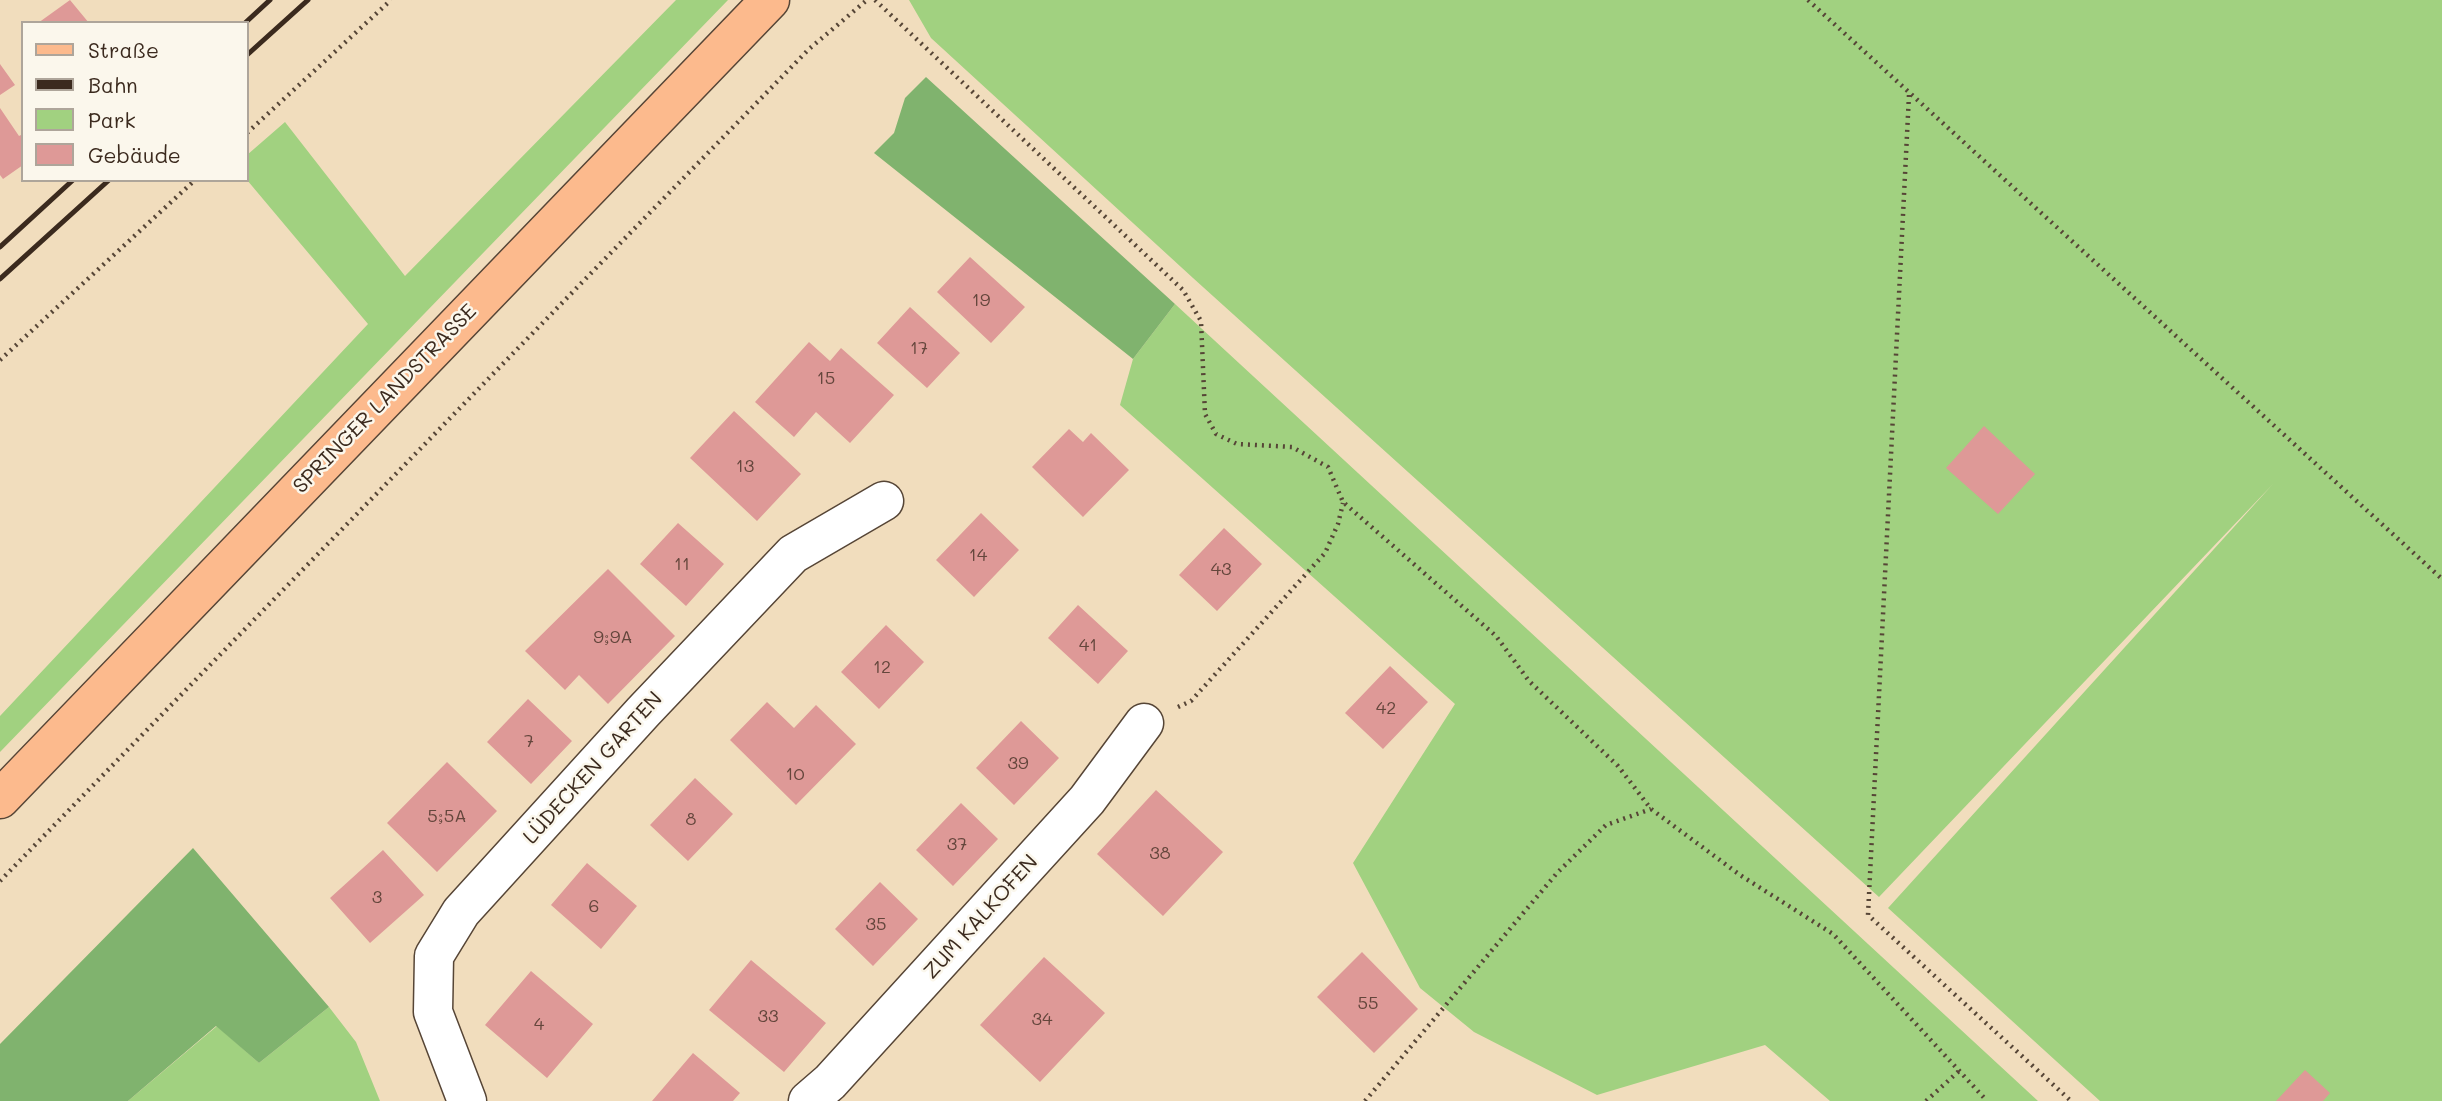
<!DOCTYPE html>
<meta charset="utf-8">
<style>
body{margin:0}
#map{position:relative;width:2442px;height:1101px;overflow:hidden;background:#f1ddbd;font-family:Mali,sans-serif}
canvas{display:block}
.legend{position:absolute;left:21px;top:21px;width:228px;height:161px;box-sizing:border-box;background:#fbf7ec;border:2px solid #aea59a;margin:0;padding:9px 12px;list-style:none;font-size:21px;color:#3b2a1e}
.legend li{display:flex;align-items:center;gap:14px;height:35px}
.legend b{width:35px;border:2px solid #aea59a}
</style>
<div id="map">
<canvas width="2442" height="1101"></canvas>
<ul class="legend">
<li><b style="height:9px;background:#fcba8d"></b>Straße</li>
<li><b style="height:9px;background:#3b2a1e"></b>Bahn</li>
<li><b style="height:19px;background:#a1d180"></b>Park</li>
<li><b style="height:19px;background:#de9997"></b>Gebäude</li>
</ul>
</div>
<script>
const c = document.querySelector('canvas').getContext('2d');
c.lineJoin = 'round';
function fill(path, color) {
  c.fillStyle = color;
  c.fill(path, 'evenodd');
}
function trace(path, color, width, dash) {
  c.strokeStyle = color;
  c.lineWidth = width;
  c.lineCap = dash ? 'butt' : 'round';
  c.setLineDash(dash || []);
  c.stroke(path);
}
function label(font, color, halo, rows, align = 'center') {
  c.font = font + ' Mali,sans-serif';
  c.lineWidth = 5;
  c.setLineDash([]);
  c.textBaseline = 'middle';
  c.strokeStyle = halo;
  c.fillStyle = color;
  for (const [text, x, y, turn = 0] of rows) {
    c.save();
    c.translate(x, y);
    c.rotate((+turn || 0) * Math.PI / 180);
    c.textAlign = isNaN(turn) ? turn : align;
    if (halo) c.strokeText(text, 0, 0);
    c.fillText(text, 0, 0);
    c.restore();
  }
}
fill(new Path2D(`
 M 676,0 L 728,0 L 0,752 L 0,716 L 368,324 L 247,180 L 247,155 L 285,122 L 405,276 Z
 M 909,0 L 2442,0 L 2442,1101 L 2100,1101 L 1888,908 L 2273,484 L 1879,897 L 1193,278 L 931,38 Z
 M 1175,304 L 2038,1101 L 1830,1101 L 1765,1045 L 1597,1095 L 1474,1032 L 1420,988 L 1353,863 L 1455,704 L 1120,405 L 1133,359 Z
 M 329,1007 L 356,1042 L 380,1101 L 128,1101 L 217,1026 L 259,1063 Z`), '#a1d180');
fill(new Path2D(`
 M 926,77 L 1175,304 L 1133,359 L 874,153 L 894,133 L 905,98 Z
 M 193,848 L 329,1007 L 259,1063 L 216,1026 L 128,1101 L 0,1101 L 0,1044 Z`), '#80b36e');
fill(new Path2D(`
 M 70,0 L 89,23 L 38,23 Z
 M 0,64 L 15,85 L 0,95 Z
 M 0,108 L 19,136 L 23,134 L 23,165 L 3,179 L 0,175 Z
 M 970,257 L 1025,307 L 991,343 L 937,292 Z
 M 910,307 L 960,353 L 927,388 L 877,343 Z
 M 809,342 L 830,361 L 841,348 L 894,395 L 850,443 L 816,412 L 794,437 L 755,402 Z
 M 734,411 L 801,474 L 757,521 L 690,458 Z
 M 1984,426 L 2035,474 L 1998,514 L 1946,468 Z
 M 1069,429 L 1083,442 L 1091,433 L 1129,470 L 1083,517 L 1032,467 Z
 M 981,513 L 1019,550 L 974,597 L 936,560 Z
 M 678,523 L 724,564 L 686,606 L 640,564 Z
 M 1224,528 L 1262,564 L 1217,611 L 1179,575 Z
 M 608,569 L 675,636 L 608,704 L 579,675 L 565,690 L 525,651 Z
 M 1078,605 L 1128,651 L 1098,684 L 1048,638 Z
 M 886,625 L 924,662 L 879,709 L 841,672 Z
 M 1390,666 L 1428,702 L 1383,749 L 1345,713 Z
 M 528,699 L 572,741 L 531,784 L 487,742 Z
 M 767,702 L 794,728 L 816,705 L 856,744 L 796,805 L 730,740 Z
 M 1021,721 L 1059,758 L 1014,805 L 976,768 Z
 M 447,762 L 497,811 L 437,872 L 387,823 Z
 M 695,778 L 733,814 L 688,861 L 650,825 Z
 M 1156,790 L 1223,852 L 1163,916 L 1097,854 Z
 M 961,803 L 998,839 L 953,886 L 916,850 Z
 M 383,850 L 424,895 L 370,943 L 330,898 Z
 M 587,863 L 637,906 L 601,949 L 551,905 Z
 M 880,882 L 918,919 L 873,966 L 835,929 Z
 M 1362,952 L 1418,1009 L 1374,1053 L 1317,997 Z
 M 1044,957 L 1105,1013 L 1040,1082 L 980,1025 Z
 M 751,960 L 826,1023 L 784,1072 L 709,1010 Z
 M 531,971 L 593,1024 L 547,1078 L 485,1025 Z
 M 693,1053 L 740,1093 L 733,1101 L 652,1101 Z
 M 2305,1070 L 2330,1093 L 2323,1101 L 2276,1101 Z`), '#de9997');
const minor = new Path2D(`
 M 467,1101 L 433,1012 L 434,956 L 461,912 L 643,712 L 793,554 L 884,501
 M 808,1101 L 830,1082 L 1087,800 L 1144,723`);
const major = new Path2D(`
 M 0,799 L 770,0`);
trace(minor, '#564536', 41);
trace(major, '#564536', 41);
trace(new Path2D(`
 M 875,0 L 1183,290 L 1201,321 L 1205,414 L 1216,434 L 1237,444 L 1292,447 L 1328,467 L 1343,502 L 1496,636 L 1529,681 L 1618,766 L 1651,809 L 1740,875 L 1833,934 L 1987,1101
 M 1808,0 L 2442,579
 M 1909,95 L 1868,915 L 2071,1101
 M 247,133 L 391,0
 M 0,360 L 195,180
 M 1178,707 L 1191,701 L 1325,553 L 1338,524 L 1343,503
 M 0,881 L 809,49 L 867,0
 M 1365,1101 L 1557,873 L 1606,825 L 1651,809
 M 1926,1101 L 1959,1071`), '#564536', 4.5, [2, 5]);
trace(minor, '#fff', 38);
trace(major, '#fcba8d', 38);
trace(new Path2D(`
 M 245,23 L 270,0
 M 247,55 L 308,0
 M 0,247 L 73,180
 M 0,279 L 109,180`), '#3b2a1e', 5);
label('18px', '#64463c', null, [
 ["19",981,300],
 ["17",919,348],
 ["15",826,378],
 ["13",745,466],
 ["14",978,555],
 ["11",682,564],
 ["43",1221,569],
 ["9;9A",613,637],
 ["41",1088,645],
 ["12",882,667],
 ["42",1386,708],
 ["7",529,741],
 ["39",1018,763],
 ["10",795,774],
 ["5;5A",447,816],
 ["8",691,819],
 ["37",957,844],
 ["38",1160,853],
 ["3",377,897],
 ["6",594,906],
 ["35",876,924],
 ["55",1368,1003],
 ["33",768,1016],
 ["34",1042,1019],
 ["4",539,1024]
]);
label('21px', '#3b2a1e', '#fbf7ec', [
 ["SPRINGER LANDSTRASSE",385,399,-46],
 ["LÜDECKEN GARTEN",593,768,-48],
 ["ZUM KALKOFEN",981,917,-48]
]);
</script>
